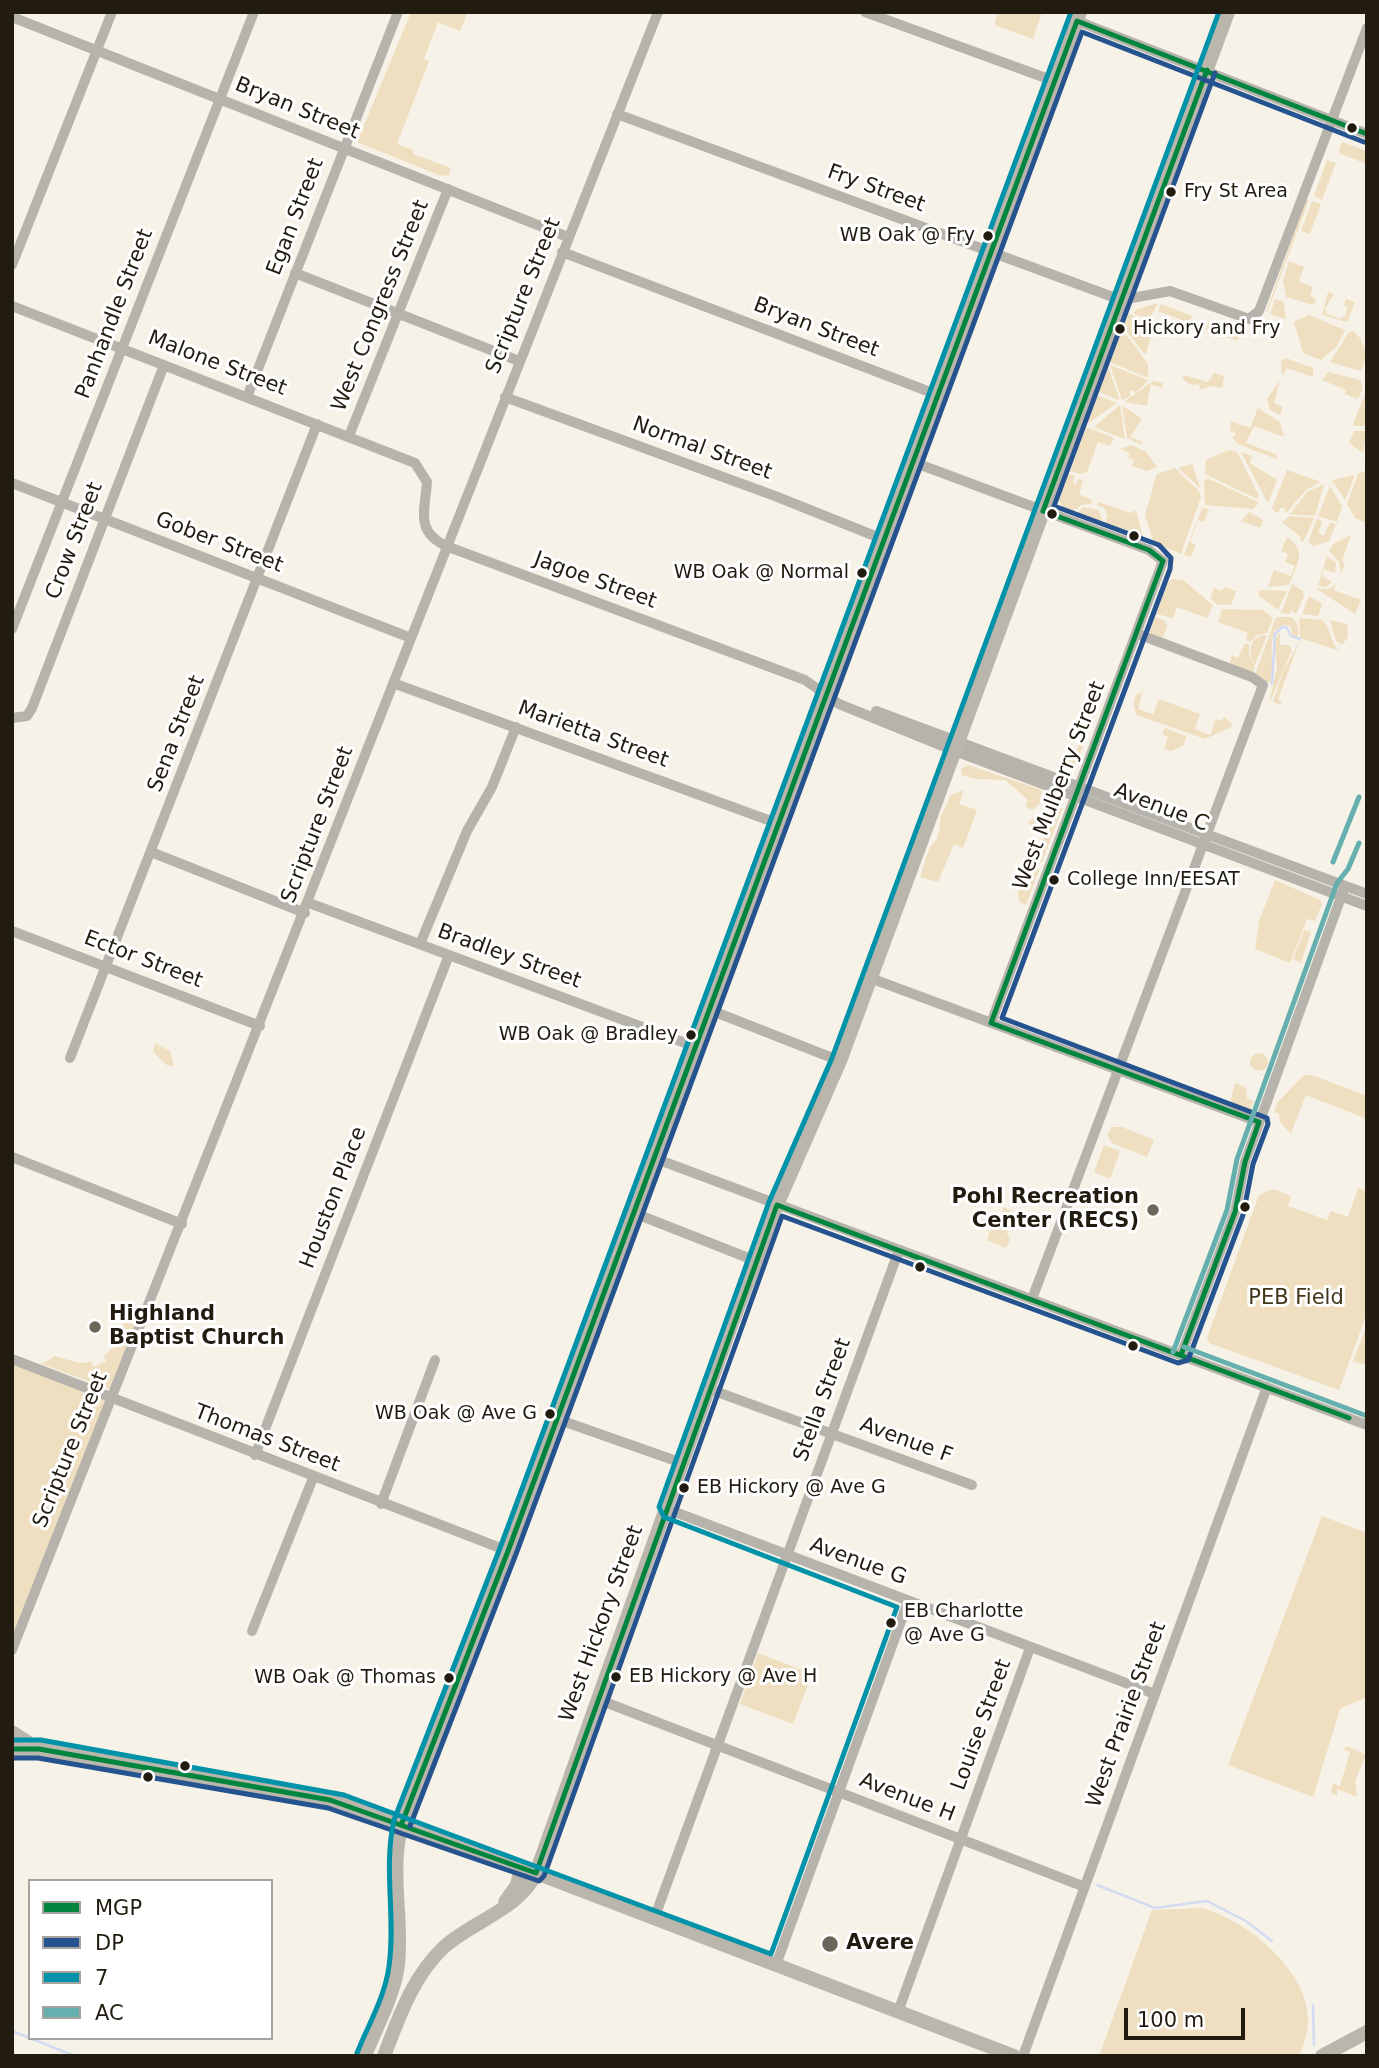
<!DOCTYPE html>
<style>
body{margin:0}
#map{position:relative;width:1379px;height:2068px;overflow:hidden;background:#f7f2e7;font-family:"DejaVu Sans",sans-serif}
canvas{display:block}
.frame{position:absolute;inset:0;border:14px solid #221c10;pointer-events:none}
.legend{position:absolute;left:28px;top:1879px;width:245px;height:161px;box-sizing:border-box;background:#fff;border:2px solid #a7a49f;margin:0;padding:9px 12px;list-style:none;font-size:21px;color:#221c10}
.legend li{display:flex;align-items:center;gap:14px;height:35px}
.legend b{width:35px;border:2px solid #a7a49f}
.scale{position:absolute;left:1124px;top:2008px;width:121px;height:32px;box-sizing:border-box;border:4px solid #221c10;border-top:0;padding-left:9px;font-size:21px;line-height:24px;white-space:nowrap;color:#221c10;-webkit-text-stroke:5px #fff;paint-order:stroke}
</style>
<div id="map">
<canvas width="1379" height="2068"></canvas>
<div class="frame"></div>
<ul class="legend">
<li><b style="height:9px;background:#00853e"></b>MGP</li>
<li><b style="height:9px;background:#24538f"></b>DP</li>
<li><b style="height:9px;background:#0092a9"></b>7</li>
<li><b style="height:9px;background:#66afaf"></b>AC</li>
</ul>
<div class="scale">100 m</div>
</div>
<script>
const c = document.querySelector('canvas').getContext('2d');
c.lineJoin = 'round';
function fill(path, color) {
  c.fillStyle = color;
  c.fill(path, 'evenodd');
}
function trace(path, color, width, dash) {
  c.strokeStyle = color;
  c.lineWidth = width;
  c.lineCap = dash ? 'butt' : 'round';
  c.setLineDash(dash || []);
  c.stroke(path);
}
function label(font, color, halo, rows, align = 'center') {
  c.font = font + ' "DejaVu Sans",sans-serif';
  c.lineWidth = 6;
  c.setLineDash([]);
  c.textBaseline = 'middle';
  c.strokeStyle = halo;
  c.fillStyle = color;
  for (const [text, x, y, turn = 0] of rows) {
    c.save();
    c.translate(x, y);
    c.rotate((+turn || 0) * Math.PI / 180);
    c.textAlign = isNaN(turn) ? turn : align;
    if (halo) c.strokeText(text, 0, 0);
    c.fillText(text, 0, 0);
    c.restore();
  }
}
fill(new Path2D(`
 M 411,12 L 468,12 L 460,31 L 438,22 L 424,59 L 429,61 L 397,144 L 413,150 L 413,154 L 451,168 L 449,175 L 441,176 L 357,142 Z
 M 998,12 L 1042,12 L 1033,39 L 994,25 Z
 M 1342,142 L 1367,151 L 1367,164 L 1338,153 Z
 M 1327,160 L 1336,163 L 1322,200 L 1314,196 Z
 M 1309,200 L 1267,313 L 1266,312 L 1306,201 Z
 M 1312,201 L 1321,204 L 1310,234 L 1301,231 Z
 M 1289,261 L 1304,267 L 1299,281 L 1313,287 L 1310,296 L 1316,299 L 1314,305 L 1286,297 L 1283,280 Z
 M 1328,292 L 1334,294 L 1325,309 L 1327,314 L 1340,319 L 1345,316 L 1348,307 L 1344,305 L 1346,299 L 1355,302 L 1347,322 L 1322,315 Z
 M 1275,299 L 1284,302 L 1286,319 L 1270,314 Z
 M 1158,303 L 1149,320 L 1133,313 L 1138,309 Z
 M 1161,304 L 1192,316 L 1190,323 L 1158,311 Z
 M 1129,314 L 1150,322 L 1157,321 L 1145,355 L 1123,327 Z
 M 1309,315 L 1345,330 L 1337,346 L 1321,360 L 1303,353 L 1294,322 Z
 M 1209,322 L 1240,334 L 1237,341 L 1206,329 Z
 M 1122,329 L 1148,364 L 1148,378 L 1110,362 Z
 M 1349,332 L 1353,331 L 1360,338 L 1367,354 L 1361,371 L 1330,362 Z
 M 1286,358 L 1313,368 L 1313,377 L 1287,368 L 1282,376 L 1281,361 Z
 M 1110,365 L 1148,380 L 1147,382 L 1135,393 L 1133,390 L 1129,392 L 1131,396 L 1122,400 Z
 M 1108,366 L 1119,398 L 1119,400 L 1099,392 Z
 M 1328,372 L 1360,380 L 1363,387 L 1358,399 L 1345,394 L 1346,390 L 1322,380 Z
 M 1214,373 L 1224,376 L 1222,388 L 1211,386 L 1200,390 L 1199,384 L 1191,385 L 1183,379 L 1183,375 L 1208,382 Z
 M 1280,380 L 1274,403 L 1283,407 L 1280,415 L 1270,410 L 1267,399 Z
 M 1153,381 L 1163,383 L 1162,388 L 1151,384 L 1147,406 L 1124,402 Z
 M 1367,389 L 1367,426 L 1355,426 L 1353,424 Z
 M 1097,395 L 1117,403 L 1089,423 L 1087,422 Z
 M 1120,405 L 1125,439 L 1094,427 Z
 M 1122,405 L 1142,419 L 1130,437 L 1143,442 L 1141,445 L 1127,438 Z
 M 1258,408 L 1280,422 L 1284,437 L 1254,426 L 1246,443 L 1278,455 L 1276,459 L 1238,444 L 1232,437 L 1236,435 L 1234,431 L 1230,432 L 1231,421 L 1250,428 Z
 M 1086,427 L 1114,438 L 1110,446 L 1098,442 L 1087,472 L 1080,474 L 1070,471 Z
 M 1354,431 L 1367,431 L 1363,453 L 1349,443 Z
 M 1132,445 L 1146,452 L 1157,467 L 1147,471 L 1132,466 L 1134,460 L 1128,458 L 1130,453 L 1120,449 Z
 M 1229,450 L 1237,452 L 1259,496 L 1257,499 L 1205,474 L 1206,460 Z
 M 1241,452 L 1252,456 L 1250,463 L 1277,480 L 1268,503 Z
 M 1192,464 L 1201,489 L 1178,468 Z
 M 1175,468 L 1199,491 L 1201,497 L 1181,554 L 1154,543 L 1145,515 L 1157,474 Z
 M 1287,470 L 1321,482 L 1306,490 L 1286,513 L 1284,508 L 1280,508 L 1279,512 L 1275,512 L 1272,508 Z
 M 1367,470 L 1367,523 L 1366,523 L 1355,518 L 1347,504 L 1358,474 Z
 M 1068,474 L 1075,476 L 1073,483 L 1076,484 L 1079,478 L 1083,481 L 1079,494 L 1092,500 L 1091,504 L 1082,505 L 1072,512 L 1064,510 L 1059,500 Z
 M 1355,475 L 1345,500 L 1332,480 Z
 M 1207,478 L 1256,501 L 1259,503 L 1253,509 L 1205,505 L 1204,481 Z
 M 1324,484 L 1315,516 L 1290,514 L 1307,492 Z
 M 1330,486 L 1342,506 L 1337,522 L 1318,516 Z
 M 1099,502 L 1131,513 L 1136,510 L 1144,540 L 1133,536 L 1134,532 L 1128,530 L 1127,533 L 1106,526 L 1106,518 L 1108,516 L 1103,507 L 1097,506 Z
 M 1084,507 L 1099,510 L 1103,524 L 1076,514 Z
 M 1202,508 L 1209,509 L 1204,522 L 1198,520 L 1190,542 L 1196,545 L 1191,557 L 1184,555 Z
 M 1249,512 L 1263,520 L 1260,528 L 1241,521 Z
 M 1290,516 L 1314,518 L 1303,542 L 1300,540 L 1301,537 L 1282,522 Z
 M 1317,518 L 1322,522 L 1318,533 L 1324,536 L 1330,522 L 1336,524 L 1329,541 L 1314,546 L 1308,542 Z
 M 1351,535 L 1342,561 L 1345,564 L 1341,574 L 1339,562 L 1329,551 L 1333,544 Z
 M 1287,537 C 1308,552 1297,564 1289,585 L 1268,587 L 1274,570 L 1291,576 L 1295,566 L 1285,562 L 1288,554 L 1281,551 Z
 M 1327,556 L 1336,563 L 1335,573 L 1324,569 L 1322,576 L 1332,582 L 1326,587 L 1318,586 Z
 M 1173,579 L 1183,580 L 1213,605 L 1207,618 L 1177,607 L 1173,618 L 1156,614 L 1168,582 Z
 M 1336,583 L 1334,590 L 1361,600 L 1355,614 L 1317,589 L 1329,589 Z
 M 1292,584 L 1303,591 L 1304,596 L 1296,614 L 1290,609 L 1291,614 L 1281,613 Z
 M 1224,587 L 1236,591 L 1231,605 L 1218,605 L 1210,598 L 1214,588 L 1222,591 Z
 M 1260,590 L 1287,591 L 1278,610 L 1258,595 Z
 M 1309,596 L 1322,604 L 1318,616 L 1302,614 Z
 M 1222,609 L 1263,610 L 1273,618 L 1267,633 L 1257,635 L 1250,642 L 1246,640 L 1248,633 L 1218,622 Z
 M 1155,617 L 1164,620 L 1167,626 L 1162,639 L 1149,634 Z
 M 1276,617 L 1292,617 C 1298,624 1300,629 1297,638 L 1292,636 L 1291,627 L 1285,625 L 1275,630 C 1268,648 1275,665 1271,683 L 1254,677 Z
 M 1299,618 L 1322,620 C 1332,630 1330,644 1340,651 L 1300,638 Z
 M 1330,620 L 1347,624 L 1348,637 L 1342,645 L 1336,641 Z
 M 1280,632 L 1280,645 L 1289,645 L 1292,650 L 1269,704 L 1277,667 L 1274,642 Z
 M 1267,635 L 1255,665 C 1247,652 1249,636 1267,635 Z
 M 1300,640 L 1278,699 L 1282,702 L 1281,705 L 1273,702 L 1283,672 Z
 M 1245,643 L 1249,645 L 1249,655 L 1255,666 L 1251,676 L 1230,664 L 1232,655 L 1238,658 Z
 M 1144,687 L 1138,709 L 1153,714 L 1159,699 L 1200,714 L 1195,729 L 1210,735 L 1216,719 L 1220,721 L 1225,717 L 1232,724 L 1231,727 L 1205,739 L 1137,715 L 1133,704 L 1137,693 L 1141,694 Z
 M 1085,704 L 1096,711 L 1075,768 L 1074,763 L 1063,765 L 1064,753 L 1074,756 L 1089,717 L 1081,713 Z
 M 1165,728 L 1187,736 L 1183,746 L 1171,751 L 1164,749 L 1168,737 L 1162,734 Z
 M 968,765 L 1042,790 L 1039,805 L 1032,810 L 1025,806 L 1028,800 L 1005,780 L 976,779 L 962,775 L 961,769 Z
 M 964,790 L 959,804 L 977,810 L 963,848 L 954,844 L 938,882 L 920,877 L 929,849 L 938,837 L 941,816 L 951,795 Z
 M 1053,801 L 1057,804 L 1040,834 L 1028,823 L 1033,817 L 1044,820 L 1042,812 Z
 M 1063,807 L 1042,862 L 1041,862 L 1037,857 C 1042,845 1052,812 1063,807 Z
 M 1033,866 L 1039,870 L 1026,905 L 1020,902 L 1018,893 Z
 M 1275,880 L 1320,900 L 1322,904 L 1315,921 L 1307,919 L 1290,963 L 1255,949 L 1259,921 Z
 M 1304,930 L 1311,932 L 1301,963 L 1293,959 Z
 M 155,1043 L 170,1051 L 174,1066 L 168,1066 L 153,1052 Z
 M1250 1062a9 9 0 1 1 18 0a9 9 0 1 1-18 0Z
 M 1304,1075 L 1312,1075 L 1367,1096 L 1367,1119 L 1306,1095 L 1291,1133 C 1285,1128 1278,1122 1279,1114 L 1274,1112 L 1278,1102 Z
 M 1235,1083 L 1246,1087 L 1247,1098 L 1253,1101 L 1250,1111 L 1230,1103 Z
 M 1112,1127 L 1122,1127 L 1154,1140 L 1147,1157 L 1112,1143 L 1107,1134 Z
 M 1104,1145 L 1120,1151 L 1110,1179 L 1094,1172 Z
 M 1358,1188 L 1367,1191 L 1367,1313 L 1339,1390 L 1209,1343 L 1207,1338 L 1259,1195 L 1273,1189 L 1291,1196 L 1288,1206 L 1327,1220 L 1331,1211 L 1348,1217 Z
 M 1003,1207 L 1014,1212 L 1007,1233 L 1010,1239 L 1006,1248 L 987,1240 L 995,1218 L 1000,1220 Z
 M 125,1320 L 137,1324 L 115,1391 L 42,1364 L 55,1356 L 79,1363 L 91,1362 L 94,1367 L 106,1361 L 104,1356 L 114,1347 Z
 M 1367,1325 L 1367,1366 L 1353,1361 Z
 M 12,1360 L 112,1398 L 12,1651 Z
 M 1322,1516 L 1367,1533 L 1367,1697 L 1340,1709 L 1313,1797 L 1228,1765 Z
 M 758,1653 L 812,1674 L 793,1724 L 740,1704 Z
 M 1347,1746 L 1366,1755 L 1355,1781 L 1357,1797 L 1337,1789 L 1337,1796 L 1331,1792 L 1333,1784 L 1340,1786 L 1350,1752 L 1344,1750 Z
 M 1203,1908 C 1259,1925 1336,1994 1298,2056 L 1099,2056 L 1152,1910 Z`), '#efdfc0');
trace(new Path2D(`
 M 1272,684 L 1275,634 L 1282,627 L 1287,628 L 1291,636 L 1300,639
 M 1097,1885 L 1155,1908 L 1207,1901 L 1246,1921 L 1272,1941
 M 1313,2005 L 1314,2045
 M 12,2031 L 30,2038
 M 30,2038 L 75,2056`), '#d3dbf2', 2.5);
trace(new Path2D(`
 M 865,12 L 1054,81
 M 12,17 L 568,237
 M 1077,21 L 1367,134
 M 617,114 L 1121,300 L 1170,291 L 1249,319 L 1259,311 L 1367,28
 M 562,252 L 938,395
 M 12,265 L 112,12
 M 295,273 L 519,361
 M 12,306 L 415,463 L 427,482 C 425,511 415,531 446,546 L 805,680 L 839,704 L 955,751 L 1367,906
 M 247,397 L 398,12
 M 505,397 L 775,496 L 885,540
 M 349,436 L 448,189
 M 913,462 L 1149,550 L 1163,561 L 991,1023
 M 12,483 L 411,638
 M 12,629 L 254,12
 M 393,683 L 779,824
 M 876,711 L 1367,894
 M 12,718 L 27,716 L 32,708 L 164,365
 M 151,852 L 305,913
 M 309,903 L 696,1047
 M 12,931 L 260,1026
 M 420,944 L 467,831 L 492,787 L 516,727
 M 870,978 L 1259,1122
 M 710,1010 L 840,1061
 M 70,1058 L 317,424
 M 12,1157 L 182,1224
 M 654,1158 L 1367,1425
 M 634,1213 L 756,1261
 M 1032,1299 L 1263,685 L 1252,677 L 1138,634
 M 1181,1355 L 1235,1212 L 1245,1162 L 1344,889
 M 12,1359 L 508,1551
 M 709,1389 L 972,1485
 M 557,1419 L 682,1463
 M 255,1455 L 449,955
 M 381,1504 L 435,1360
 M 667,1509 L 1155,1694
 M 252,1631 L 313,1478
 M 12,1650 L 658,12
 M 597,1699 L 1085,1887
 M 654,1919 L 899,1250
 M 776,1965 L 908,1602
 M 898,2012 L 1030,1648
 M 1023,2056 L 1267,1387`), '#b6b3ac', 10);
trace(new Path2D(`
 M 12,1732 L 38,1749
 M 12,1749 L 39,1749 L 342,1803 L 536,1873 L 1014,2056
 M 505,1902 L 517,1885 L 521,1868
 M 365,2056 C 376,2027 395,1994 398,1964 C 403,1915 389,1873 402,1823 L 508,1551 L 1080,12
 M 384,2056 C 399,2017 413,1976 444,1947 C 473,1921 520,1909 536,1873 L 731,1326 L 777,1205 L 840,1061 L 1228,12
 M 1322,2056 L 1367,2032`), '#bab6ac', 14);
trace(new Path2D(`
 M 1043,511 L 1207,70
 M 1043,511 L 1149,550 L 1163,561
 M 991,1023 L 1163,561
 M 991,1023 L 1259,1122
 M 1181,1355 L 1235,1212 L 1245,1162 L 1259,1122
 M 12,1749 L 39,1749 L 330,1800 L 536,1873 L 777,1205 L 1349,1418
 M 402,1823 L 508,1551 L 1077,21 L 1367,134`), '#00853e', 5);
trace(new Path2D(`
 M 12,1758 L 38,1758 L 328,1808 L 539,1881 L 544,1876 L 782,1216 L 1178,1363 L 1188,1360 L 1243,1215 L 1253,1164 L 1268,1124 L 1267,1118 L 1002,1018 L 1170,569 L 1171,558 L 1159,545 L 1054,506 L 1215,73
 M 410,1826 L 516,1554 L 1082,32 L 1364,142`), '#24538f', 5);
trace(new Path2D(`
 M 12,1740 L 41,1740 L 344,1795 L 771,1954 L 897,1607 L 664,1517 L 659,1507 L 769,1202 L 832,1058 L 1219,12
 M 357,2053 C 368,2025 385,1997 389,1966 C 396,1917 383,1869 394,1820 L 500,1548 L 1071,12`), '#0092a9', 5);
trace(new Path2D(`
 M 1333,862 L 1359,797
 M 1184,1347 L 1367,1416
 M 1173,1352 L 1227,1210 L 1237,1159 L 1337,883 L 1348,869 L 1359,843`), '#66afaf', 5);
for (const [x, y, r, color] of [
 [1352,128,6,"#221c10"],
 [1171,192,6,"#221c10"],
 [988,236,6,"#221c10"],
 [1120,329,6,"#221c10"],
 [1052,514,6,"#221c10"],
 [1134,536,6,"#221c10"],
 [862,573,6,"#221c10"],
 [1054,880,6,"#221c10"],
 [691,1035,6,"#221c10"],
 [1245,1207,6,"#221c10"],
 [1153,1210,7,"#6d675b"],
 [920,1267,6,"#221c10"],
 [95,1327,7,"#6d675b"],
 [1133,1346,6,"#221c10"],
 [550,1414,6,"#221c10"],
 [684,1488,6,"#221c10"],
 [891,1623,6,"#221c10"],
 [616,1677,6,"#221c10"],
 [449,1678,6,"#221c10"],
 [185,1766,6,"#221c10"],
 [148,1777,6,"#221c10"],
 [830,1944,9,"#6d675b"]
]) {
  const dot = new Path2D();
  dot.arc(x, y, r, 0, 2 * Math.PI);
  c.fillStyle = color;
  c.fill(dot);
  trace(dot, '#fff', 2.5);
}
label('19px', '#221c10', '#fff', [
 ["Fry St Area",1184,192],
 ["WB Oak @ Fry",975,236,"right"],
 ["Hickory and Fry",1133,329],
 ["WB Oak @ Normal",849,573,"right"],
 ["College Inn/EESAT",1067,880],
 ["WB Oak @ Bradley",678,1035,"right"],
 ["WB Oak @ Ave G",537,1414,"right"],
 ["EB Hickory @ Ave G",697,1488],
 ["EB Charlotte",904,1612],
 ["@ Ave G",904,1636],
 ["EB Hickory @ Ave H",629,1677],
 ["WB Oak @ Thomas",436,1678,"right"]
], 'left');
label('21px', '#221c10', '#fff', [
 ["Bryan Street",297,109,22],
 ["Fry Street",876,189,20],
 ["Egan Street",296,217,-69],
 ["Scripture Street",524,296,-68],
 ["West Congress Street",381,306,-68],
 ["Panhandle Street",115,314,-69],
 ["Bryan Street",816,328,21],
 ["Malone Street",217,364,21],
 ["Normal Street",702,449,20],
 ["Crow Street",75,541,-69],
 ["Gober Street",219,543,21],
 ["Jagoe Street",595,581,20],
 ["Sena Street",177,734,-69],
 ["Marietta Street",593,735,20],
 ["West Mulberry Street",1060,786,-69],
 ["Avenue C",1161,808,21],
 ["Scripture Street",318,825,-69],
 ["Bradley Street",509,957,20],
 ["Ector Street",143,960,21],
 ["Houston Place",334,1198,-69],
 ["Stella Street",823,1400,-70],
 ["Thomas Street",267,1439,21],
 ["Avenue F",906,1441,20],
 ["Scripture Street",71,1450,-68],
 ["Avenue G",858,1562,20],
 ["West Hickory Street",602,1624,-70],
 ["West Prairie Street",1127,1715,-70],
 ["Louise Street",982,1725,-70],
 ["Avenue H",907,1798,21]
]);
label('bold 21px', '#221c10', '#fff', [
 ["Pohl Recreation",1139,1198,"right"],
 ["Center (RECS)",1139,1222,"right"],
 ["Highland",109,1315],
 ["Baptist Church",109,1339],
 ["Avere",846,1944]
], 'left');
label('21px', '#423418', '#fff', [
 ["PEB Field",1296,1299]
]);
</script>
